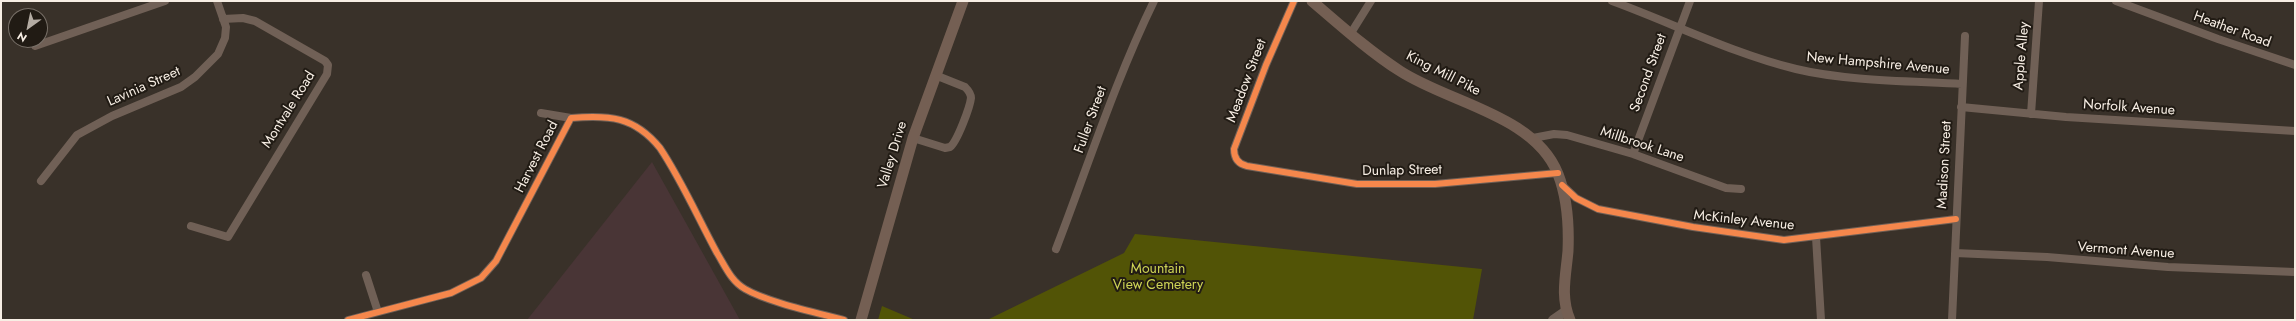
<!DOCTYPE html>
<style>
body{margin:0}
#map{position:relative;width:2296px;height:321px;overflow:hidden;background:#393129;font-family:Jost,sans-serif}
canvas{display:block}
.frame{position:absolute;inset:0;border:2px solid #f7eee4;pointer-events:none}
.north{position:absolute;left:8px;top:8px;width:40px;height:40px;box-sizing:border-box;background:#211b14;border:1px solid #776f67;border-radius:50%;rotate:213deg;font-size:11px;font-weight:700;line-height:16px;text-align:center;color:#f7eee4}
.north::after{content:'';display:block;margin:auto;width:14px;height:18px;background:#b4aca3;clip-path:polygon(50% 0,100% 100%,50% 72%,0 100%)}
</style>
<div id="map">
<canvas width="2296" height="321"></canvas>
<div class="frame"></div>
<div class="north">N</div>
</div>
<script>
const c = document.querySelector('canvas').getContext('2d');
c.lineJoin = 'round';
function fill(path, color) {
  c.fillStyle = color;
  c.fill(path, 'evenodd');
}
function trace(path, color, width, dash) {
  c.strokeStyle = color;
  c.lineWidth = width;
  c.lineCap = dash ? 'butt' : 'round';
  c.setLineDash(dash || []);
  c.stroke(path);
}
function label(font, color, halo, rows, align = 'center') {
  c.font = font + ' Jost,sans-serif';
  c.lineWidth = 4;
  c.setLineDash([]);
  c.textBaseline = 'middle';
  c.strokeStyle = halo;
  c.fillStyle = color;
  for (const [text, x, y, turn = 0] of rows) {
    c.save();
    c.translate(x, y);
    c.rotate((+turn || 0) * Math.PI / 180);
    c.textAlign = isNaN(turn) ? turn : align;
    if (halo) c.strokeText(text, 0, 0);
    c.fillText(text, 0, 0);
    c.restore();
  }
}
fill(new Path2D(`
 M 652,162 L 740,320 L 527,320 Z`), '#493536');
fill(new Path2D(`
 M 1135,234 L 1482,269 L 1473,320 L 987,320 L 1124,253 Z
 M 882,306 L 915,320 L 878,320 Z`), '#525406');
trace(new Path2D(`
 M 1294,1 L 1266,65 L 1234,149 C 1234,158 1238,164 1247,166 L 1357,184 L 1435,184 L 1558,173
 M 1612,1 C 1672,23 1734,54 1796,69 C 1846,81 1910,81 1962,84
 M 2116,1 L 2218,39 L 2295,65
 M 1351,33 L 1371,1
 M 35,46 L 165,1
 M 1961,107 L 2066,117 L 2295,131
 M 541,113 L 571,118
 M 2031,114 L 2039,1
 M 913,138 L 945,148 L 950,147 C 957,142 970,107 971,98 C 971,93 968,90 965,87 L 935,75
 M 1533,138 L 1554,134 L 1567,135 L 1633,154 L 1726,188 L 1741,189
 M 1633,154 L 1690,1
 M 41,181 L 77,135 L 112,116 L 181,87 L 195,77 L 218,54 L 225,38 L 226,27 L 217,1
 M 1562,185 L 1576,198 L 1598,209 L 1693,227 L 1784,240 L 1956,219
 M 191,226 L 228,237 L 327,74 L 328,65 L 325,61 L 255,21 L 243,18 L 223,19
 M 1816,237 L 1821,320
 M 1056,249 C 1088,166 1115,81 1154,1
 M 1955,253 L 2047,257 L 2168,267 L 2295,272
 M 366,275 L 378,312
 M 348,320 L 451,293 L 481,278 L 496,261 L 571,118 C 609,115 634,116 660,148 C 682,181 698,218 717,253 C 725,266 731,281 745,289 C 767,302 818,313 844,320
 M 1952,320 L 1965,36`), '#706056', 8);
trace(new Path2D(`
 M 1553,320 L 1566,311`), '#706056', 10);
trace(new Path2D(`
 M 1312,1 C 1340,25 1369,51 1400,71 C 1449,103 1535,115 1558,174 C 1567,197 1569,227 1568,251 C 1566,275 1560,297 1570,320
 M 861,320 L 913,138 L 963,1`), '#745f53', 11);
trace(new Path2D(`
 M 1294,1 L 1266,65 L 1234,149 C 1234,158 1238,164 1247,166 L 1357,184 L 1435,184 L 1558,173
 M 1562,185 L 1576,198 L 1598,209 L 1693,227 L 1784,240 L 1956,219
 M 348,320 L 451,293 L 481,278 L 496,261 L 571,118 C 609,115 634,116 660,148 C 682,181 698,218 717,253 C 725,266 731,281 745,289 C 767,302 818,313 844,320`), '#f5874c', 6);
label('14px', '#f7eee4', '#211b14', [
 ["Heather Road",2232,30,20],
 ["Apple Alley",2022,56,-85],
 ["New Hampshire Avenue",1878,64,5],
 ["Second Street",1649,73,-70],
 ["King Mill Pike",1443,74,27],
 ["Meadow Street",1247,81,-69],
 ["Lavinia Street",144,87,-24],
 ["Norfolk Avenue",2129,108,4],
 ["Montvale Road",289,110,-58],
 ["Fuller Street",1091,120,-70],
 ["Millbrook Lane",1642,145,18],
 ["Valley Drive",893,155,-73],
 ["Harvest Road",537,157,-63],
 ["Madison Street",1945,165,-87],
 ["Dunlap Street",1402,171,-1],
 ["McKinley Avenue",1744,221,6],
 ["Vermont Avenue",2126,251,4]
]);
label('14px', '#ced455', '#211b14', [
 ["Mountain",1158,270],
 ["View Cemetery",1158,286]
]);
</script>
